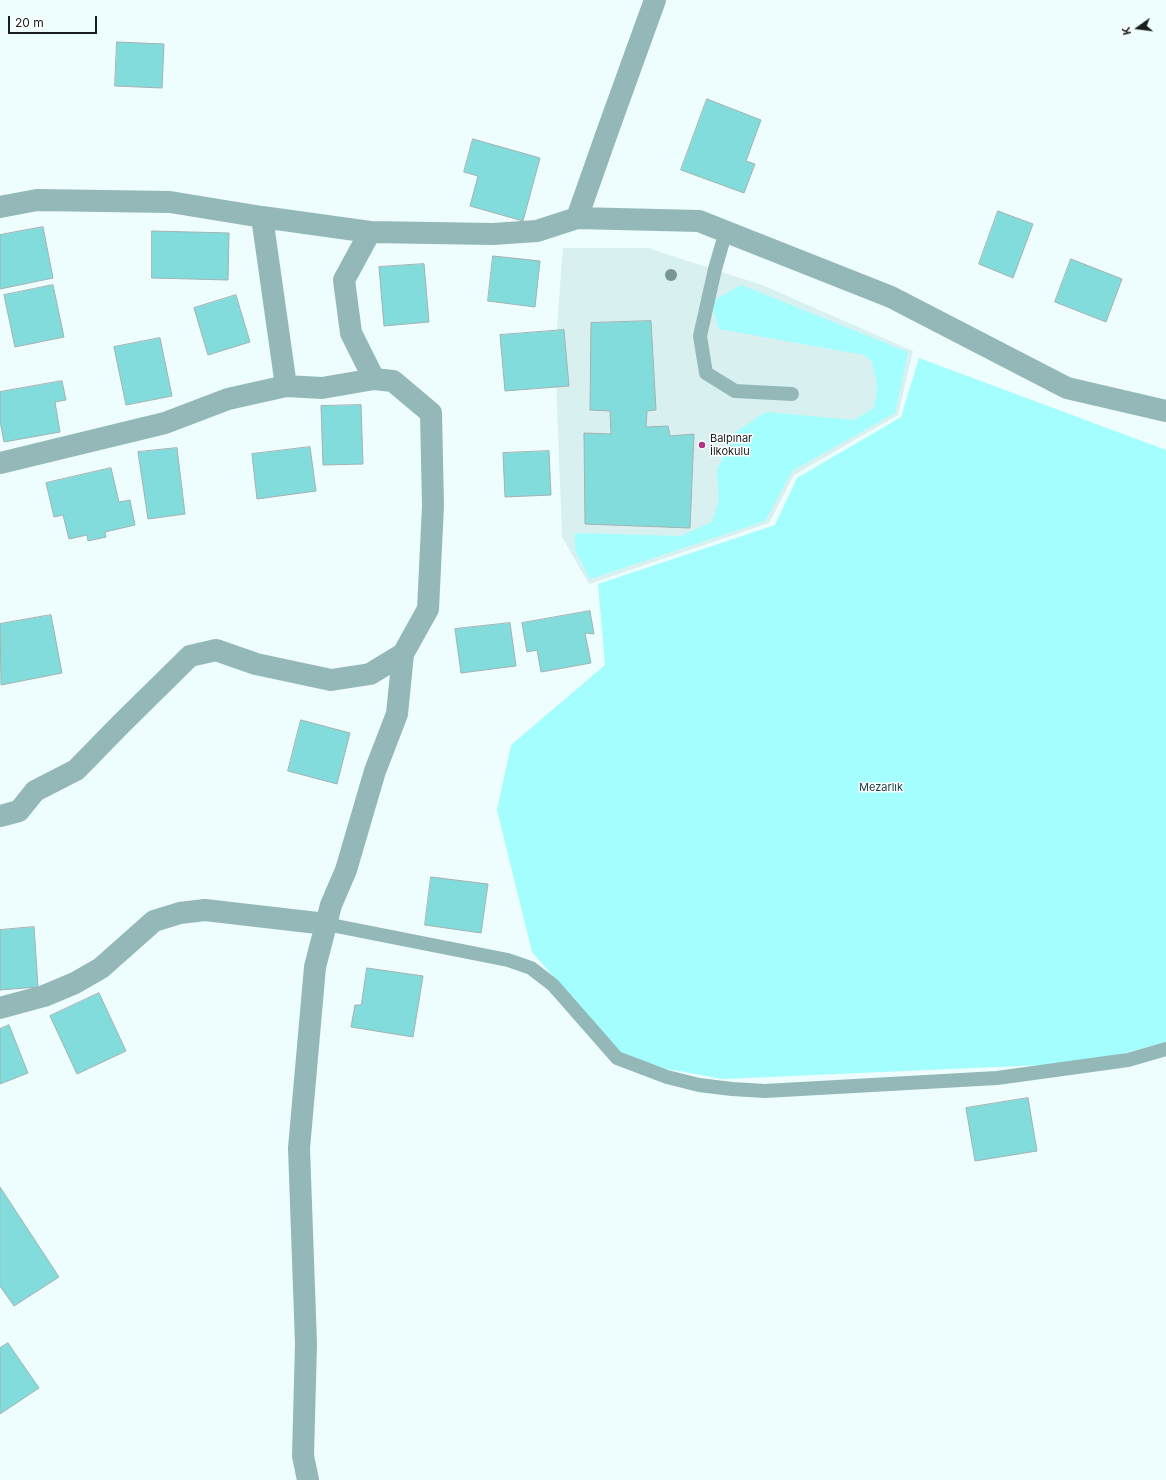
<!DOCTYPE html>
<meta charset="utf-8">
<style>
body{margin:0}
#map{position:relative;width:1166px;height:1480px;overflow:hidden;background:#eefdfd;font-family:Inter,sans-serif}
canvas{display:block}
.north{position:absolute;left:1118px;top:8px;width:40px;height:40px;-webkit-text-stroke:3px #fff;paint-order:stroke;rotate:256deg;font-size:11px;font-weight:700;line-height:16px;text-align:center;color:#181d1d}
.north::after{content:'';display:block;margin:auto;width:14px;height:18px;background:#181d1d;clip-path:polygon(50% 0,100% 100%,50% 72%,0 100%)}
.scale{position:absolute;left:8px;top:16px;width:89px;height:18px;box-sizing:border-box;border:2px solid #181d1d;border-top:0;padding-left:5px;font-size:12px;line-height:14px;white-space:nowrap;color:#181d1d;-webkit-text-stroke:3px #fff;paint-order:stroke}
</style>
<div id="map">
<canvas width="1166" height="1480"></canvas>
<div class="north">K</div>
<div class="scale">20 m</div>
</div>
<script>
const c = document.querySelector('canvas').getContext('2d');
c.lineJoin = 'round';
function fill(path, color) {
  c.fillStyle = color;
  c.fill(path, 'evenodd');
}
function trace(path, color, width, dash) {
  c.strokeStyle = color;
  c.lineWidth = width;
  c.lineCap = dash ? 'butt' : 'round';
  c.setLineDash(dash || []);
  c.stroke(path);
}
function label(font, color, halo, rows, align = 'center') {
  c.font = font + ' Inter,sans-serif';
  c.lineWidth = 3;
  c.setLineDash([]);
  c.textBaseline = 'middle';
  c.strokeStyle = halo;
  c.fillStyle = color;
  for (const [text, x, y, turn = 0] of rows) {
    c.save();
    c.translate(x, y);
    c.rotate((+turn || 0) * Math.PI / 180);
    c.textAlign = isNaN(turn) ? turn : align;
    if (halo) c.strokeText(text, 0, 0);
    c.fillText(text, 0, 0);
    c.restore();
  }
}
fill(new Path2D(`
 M 563,248 L 648,248 L 762,285 L 913,351 L 898,415 L 794,475 L 769,523 L 589,584 L 562,537 L 555,351 Z`), '#d8f1f0');
fill(new Path2D(`
 M 741,285 L 908,352 L 895,413 L 792,471 L 765,521 L 590,579 L 575,550 L 575,533 L 681,536 L 712,522 L 719,500 L 717,470 L 734,433 L 766,412 L 854,420 L 874,408 L 877,386 L 872,362 L 864,355 L 719,329 L 713,310 L 715,300 Z
 M 919,358 L 1166,450 L 1166,1042 L 1087,1063 L 723,1079 L 628,1062 L 532,952 L 497,810 L 511,745 L 605,665 L 598,584 L 775,525 L 797,478 L 901,417 Z`), '#a5fefe');
const building = new Path2D(`
 M 117,42 L 164,44 L 162,88 L 115,86 Z
 M 707,99 L 761,120 L 746,161 L 755,164 L 744,193 L 681,170 Z
 M 473,139 L 540,158 L 523,221 L 470,206 L 478,176 L 464,172 Z
 M 998,211 L 1033,224 L 1013,278 L 979,264 Z
 M 43,227 L 53,278 L 0,289 L 0,235 Z
 M 152,231 L 229,233 L 228,280 L 152,278 Z
 M 493,256 L 540,261 L 535,307 L 488,301 Z
 M 1071,259 L 1122,279 L 1106,322 L 1055,302 Z
 M 424,264 L 429,322 L 384,326 L 379,267 Z
 M 53,285 L 64,337 L 15,347 L 4,295 Z
 M 236,295 L 250,342 L 208,355 L 194,308 Z
 M 651,321 L 656,410 L 647,411 L 646,427 L 668,426 L 670,436 L 694,434 L 690,528 L 585,524 L 584,433 L 611,434 L 610,411 L 590,410 L 591,323 Z
 M 564,330 L 569,386 L 505,391 L 500,335 Z
 M 160,338 L 172,396 L 126,405 L 114,347 Z
 M 62,381 L 66,400 L 55,402 L 60,432 L 4,442 L 0,421 L 0,392 Z
 M 361,405 L 363,464 L 323,465 L 321,406 Z
 M 310,447 L 316,491 L 257,499 L 252,454 Z
 M 177,448 L 185,514 L 148,519 L 138,452 Z
 M 549,451 L 551,495 L 505,497 L 503,453 Z
 M 111,468 L 119,502 L 130,500 L 135,525 L 105,532 L 106,537 L 88,541 L 87,535 L 69,539 L 63,515 L 54,517 L 46,483 Z
 M 590,611 L 594,634 L 585,633 L 591,663 L 541,672 L 537,650 L 527,652 L 522,623 Z
 M 51,615 L 62,673 L 1,685 L 0,624 Z
 M 510,623 L 516,666 L 461,673 L 455,629 Z
 M 301,720 L 350,733 L 337,784 L 288,771 Z
 M 431,877 L 488,884 L 481,933 L 425,925 Z
 M 34,927 L 38,987 L 0,990 L 0,930 Z
 M 367,968 L 423,976 L 413,1037 L 351,1027 L 355,1005 L 361,1005 Z
 M 99,993 L 126,1051 L 77,1074 L 50,1016 Z
 M 9,1025 L 28,1073 L 0,1084 L 0,1029 Z
 M 1028,1098 L 1037,1151 L 975,1161 L 966,1108 Z
 M 0,1187 L 59,1277 L 14,1306 L 0,1286 Z
 M 8,1343 L 39,1388 L 0,1414 L 0,1348 Z`);
fill(building, '#82dcdc');
trace(building, '#a4b2b2', 1);
trace(new Path2D(`
 M 726,231 L 715,269 L 700,336 L 706,373 L 735,391 L 792,394
 M 326,924 L 508,960 L 531,968 L 553,985 L 617,1058 L 667,1077 L 699,1085 L 732,1089 L 765,1091 L 997,1078 L 1128,1060 L 1166,1049`), '#94b8b8', 14);
trace(new Path2D(`
 M 0,207 L 37,200 L 170,202 L 262,217 L 370,232 L 493,234 L 537,231 L 577,218 L 699,221 L 891,297 L 1067,388 L 1166,411
 M 262,217 L 286,386
 M 577,218 L 608,130 L 655,0
 M 0,463 L 165,423 L 228,399 L 286,386 L 322,388 L 374,379
 M 0,816 L 19,811 L 35,791 L 76,770 L 121,724 L 190,656 L 216,650 L 256,664 L 331,680 L 370,674 L 403,654 L 428,609 L 433,506 L 431,413 L 393,381 L 374,379 L 351,333 L 344,280 L 370,232
 M 0,1008 L 44,996 L 75,983 L 101,968 L 154,921 L 180,913 L 205,910 L 326,924
 M 308,1480 L 303,1456 L 306,1344 L 299,1148 L 315,967 L 331,905 L 346,870 L 375,771 L 397,714 L 403,654`), '#94b8b8', 22);
c.fillStyle = '#789696';
for (const [x, y] of [
 [671,275]
]) {
  c.beginPath();
  c.arc(x, y, 6, 0, 2 * Math.PI);
  c.fill();
}
for (const [x, y, r, color] of [
 [702,445,4,"#b23585"]
]) {
  const dot = new Path2D();
  dot.arc(x, y, r, 0, 2 * Math.PI);
  c.fillStyle = color;
  c.fill(dot);
  trace(dot, '#fff', 1.5);
}
label('11px', '#181d1d', '#fff', [
 ["Balpınar",710,439],
 ["İlkokulu",710,452]
], 'left');
label('11px', '#174242', '#fff', [
 ["Mezarlık",881,788]
]);
</script>
